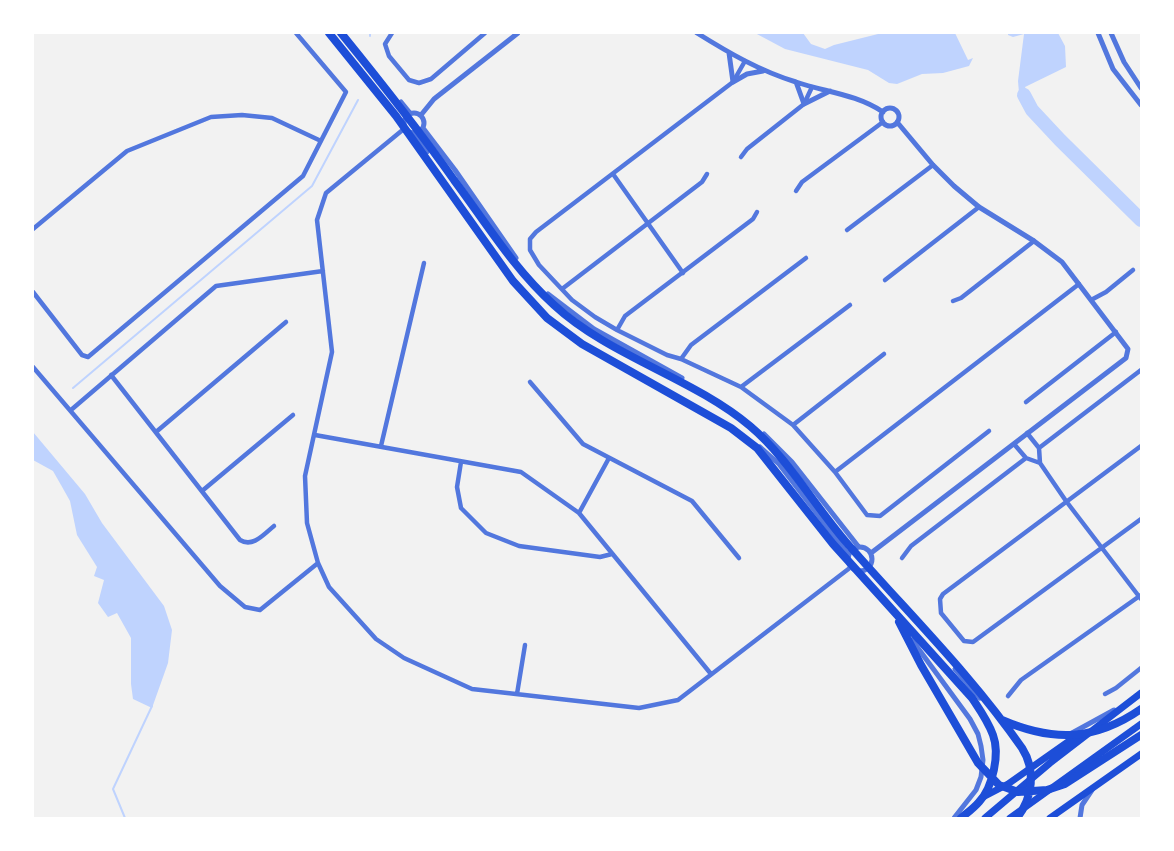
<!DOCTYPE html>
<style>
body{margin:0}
#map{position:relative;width:1174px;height:851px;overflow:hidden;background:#f2f2f2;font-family:"Zilla Slab",serif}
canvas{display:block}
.frame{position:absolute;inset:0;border:34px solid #fff;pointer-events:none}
</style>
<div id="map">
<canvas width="1174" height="851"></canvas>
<div class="frame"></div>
</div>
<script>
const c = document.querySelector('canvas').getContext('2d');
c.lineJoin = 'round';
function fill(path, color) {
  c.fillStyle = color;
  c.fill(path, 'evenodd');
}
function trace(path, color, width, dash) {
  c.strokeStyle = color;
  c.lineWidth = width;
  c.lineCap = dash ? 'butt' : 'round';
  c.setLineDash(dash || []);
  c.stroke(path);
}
fill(new Path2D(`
 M 755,33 L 803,33 L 811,44 L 825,49 L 834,45 L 882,33 L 955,33 L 968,60 L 973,58 L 969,66 L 943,73 L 922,74 L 897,84 L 889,83 L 868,70 L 785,49 Z
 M 1008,33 L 1058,33 L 1065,46 L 1066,67 L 1025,87 L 1033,107 L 1029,112 L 1019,93 L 1018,81 L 1024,34 L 1013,37 L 1008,35 Z
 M 33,432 L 85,494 L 102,523 L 164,606 L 172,630 L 168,663 L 152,708 L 133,699 L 131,684 L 131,638 L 117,613 L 108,617 L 98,603 L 104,580 L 94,576 L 97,567 L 77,535 L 70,501 L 61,485 L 53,471 L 33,460 Z`), '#bfd3fe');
trace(new Path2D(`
 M 370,36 L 370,33
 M 73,388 L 312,186 L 358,100
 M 125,818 L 113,789 L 152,706`), '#bfd3fe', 2);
trace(new Path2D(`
 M 1024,95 L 1032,110 L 1060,140 L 1141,220`), '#bfd3fe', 14);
trace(new Path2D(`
 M 392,33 L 385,44 L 389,56 L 409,80 L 419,83 L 431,79 L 485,33
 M 745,61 L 733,82 L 536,232 L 530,239 L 530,250 L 539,265 L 572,300 L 595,317 L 617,330 L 667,355 L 681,359 L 741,387 L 793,425 L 835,472 L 867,515 L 880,516 L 989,431
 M 405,128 L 326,193 L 317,220 L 332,352 L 305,476 L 307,523 L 318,563 L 329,587 L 376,639 L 404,658 L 472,689 L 639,708 L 678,700 L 851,567
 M 741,157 L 747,149 L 804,104 L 812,87
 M 613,174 L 683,273
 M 796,191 L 802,182 L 883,122
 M 33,229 L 127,151 L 211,117 L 242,115 L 272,118 L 321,141
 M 847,230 L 933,165
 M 885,280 L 979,207
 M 562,289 L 702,182 L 707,174
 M 33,292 L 82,355 L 88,357 L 303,176 L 346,92 L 296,33
 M 1091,300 L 1106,292 L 1133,270
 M 953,301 L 961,298 L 1034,241
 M 617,330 L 625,316 L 753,219 L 757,212
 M 681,359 L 691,345 L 806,258
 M 33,367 L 220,586 L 245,607 L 260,610 L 318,563
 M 111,375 L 240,540 C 253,548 264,534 274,526
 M 530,382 L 583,444 L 692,501 L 739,558
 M 741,387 L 850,305
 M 1026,402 L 1116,332
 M 71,410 L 216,286 L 323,271
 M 793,425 L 884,354
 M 156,432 L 286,322
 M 315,435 L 521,472 L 579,513 L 711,674
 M 1014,444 L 1026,458 L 1040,463 L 1039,448 L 1027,433
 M 381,446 L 424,263
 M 1141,446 L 943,594 L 940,599 L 941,613 L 964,641 L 973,642 L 1141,519
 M 1039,448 L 1141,370
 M 461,462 L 457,487 L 461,508 L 486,533 L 519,546 L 600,557 L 612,554
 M 1040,463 L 1066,501 L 1141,599
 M 835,472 L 1079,284
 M 202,491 L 293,415
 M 579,513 L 609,458
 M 902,558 L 911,546 L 1026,458
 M 517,694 L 525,645
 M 1105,694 L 1116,688 L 1141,668
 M 1008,696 L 1021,680 L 1141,595`), '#5277de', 4.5);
trace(new Path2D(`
 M 697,33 C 729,53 760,71 796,82 C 825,92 856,94 883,112
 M 1098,33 L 1113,69 L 1141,105
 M 1111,33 L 1124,62 L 1141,88
 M 729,53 L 733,82 L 747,74 L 763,71
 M 796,82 L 804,104 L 830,91
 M 401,102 L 410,113
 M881 117a9 9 0 1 1 18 0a9 9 0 1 1-18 0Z
 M404 123a10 10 0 1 1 20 0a10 10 0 1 1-20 0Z
 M 421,115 L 434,99 L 518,33
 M 423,128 L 455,170 L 516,258
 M 413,133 L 427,152
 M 548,294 L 594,329 L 682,378
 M 764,434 L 792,462 L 858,546
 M 760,447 L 779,464 L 848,554
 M848 559a12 12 0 1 1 24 0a12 12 0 1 1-24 0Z
 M 871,553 L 1126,358 L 1128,349 L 1062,262 L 1034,241 L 979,207 L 954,186 L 933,165 L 897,122
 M 912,640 L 970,719 L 978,734 L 981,746 L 983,760 L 981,777 L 976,790 L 954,818
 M 955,669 L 980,698
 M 1072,733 L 1114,710
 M 1080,818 L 1082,805 L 1092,790`), '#5277de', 5);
trace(new Path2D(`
 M 983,797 L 1008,784 L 1079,734
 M 985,818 L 1050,763 L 1141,693
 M 1010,818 L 1141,724
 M 1050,818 L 1141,754`), '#1d4ed8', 7);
trace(new Path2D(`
 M 329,33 L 396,116 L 513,281 L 547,318 L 582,344 L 731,428 L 757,448 L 833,544 L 972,698 C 980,710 988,721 993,735 C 1000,754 993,787 979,802 C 974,808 967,813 961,818
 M 341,33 C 380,81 418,129 454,180 C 486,223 514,269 554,305 C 609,356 693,378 750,426 C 787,457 814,505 846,542 C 905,610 970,673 1022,748 C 1036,770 1033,797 1017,818
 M 899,622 L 921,665 L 978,763 L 999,785 L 1018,792 L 1047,790 L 1065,784 L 1141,735
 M 1002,720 C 1053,742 1095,741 1141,709`), '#1d4ed8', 8);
</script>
